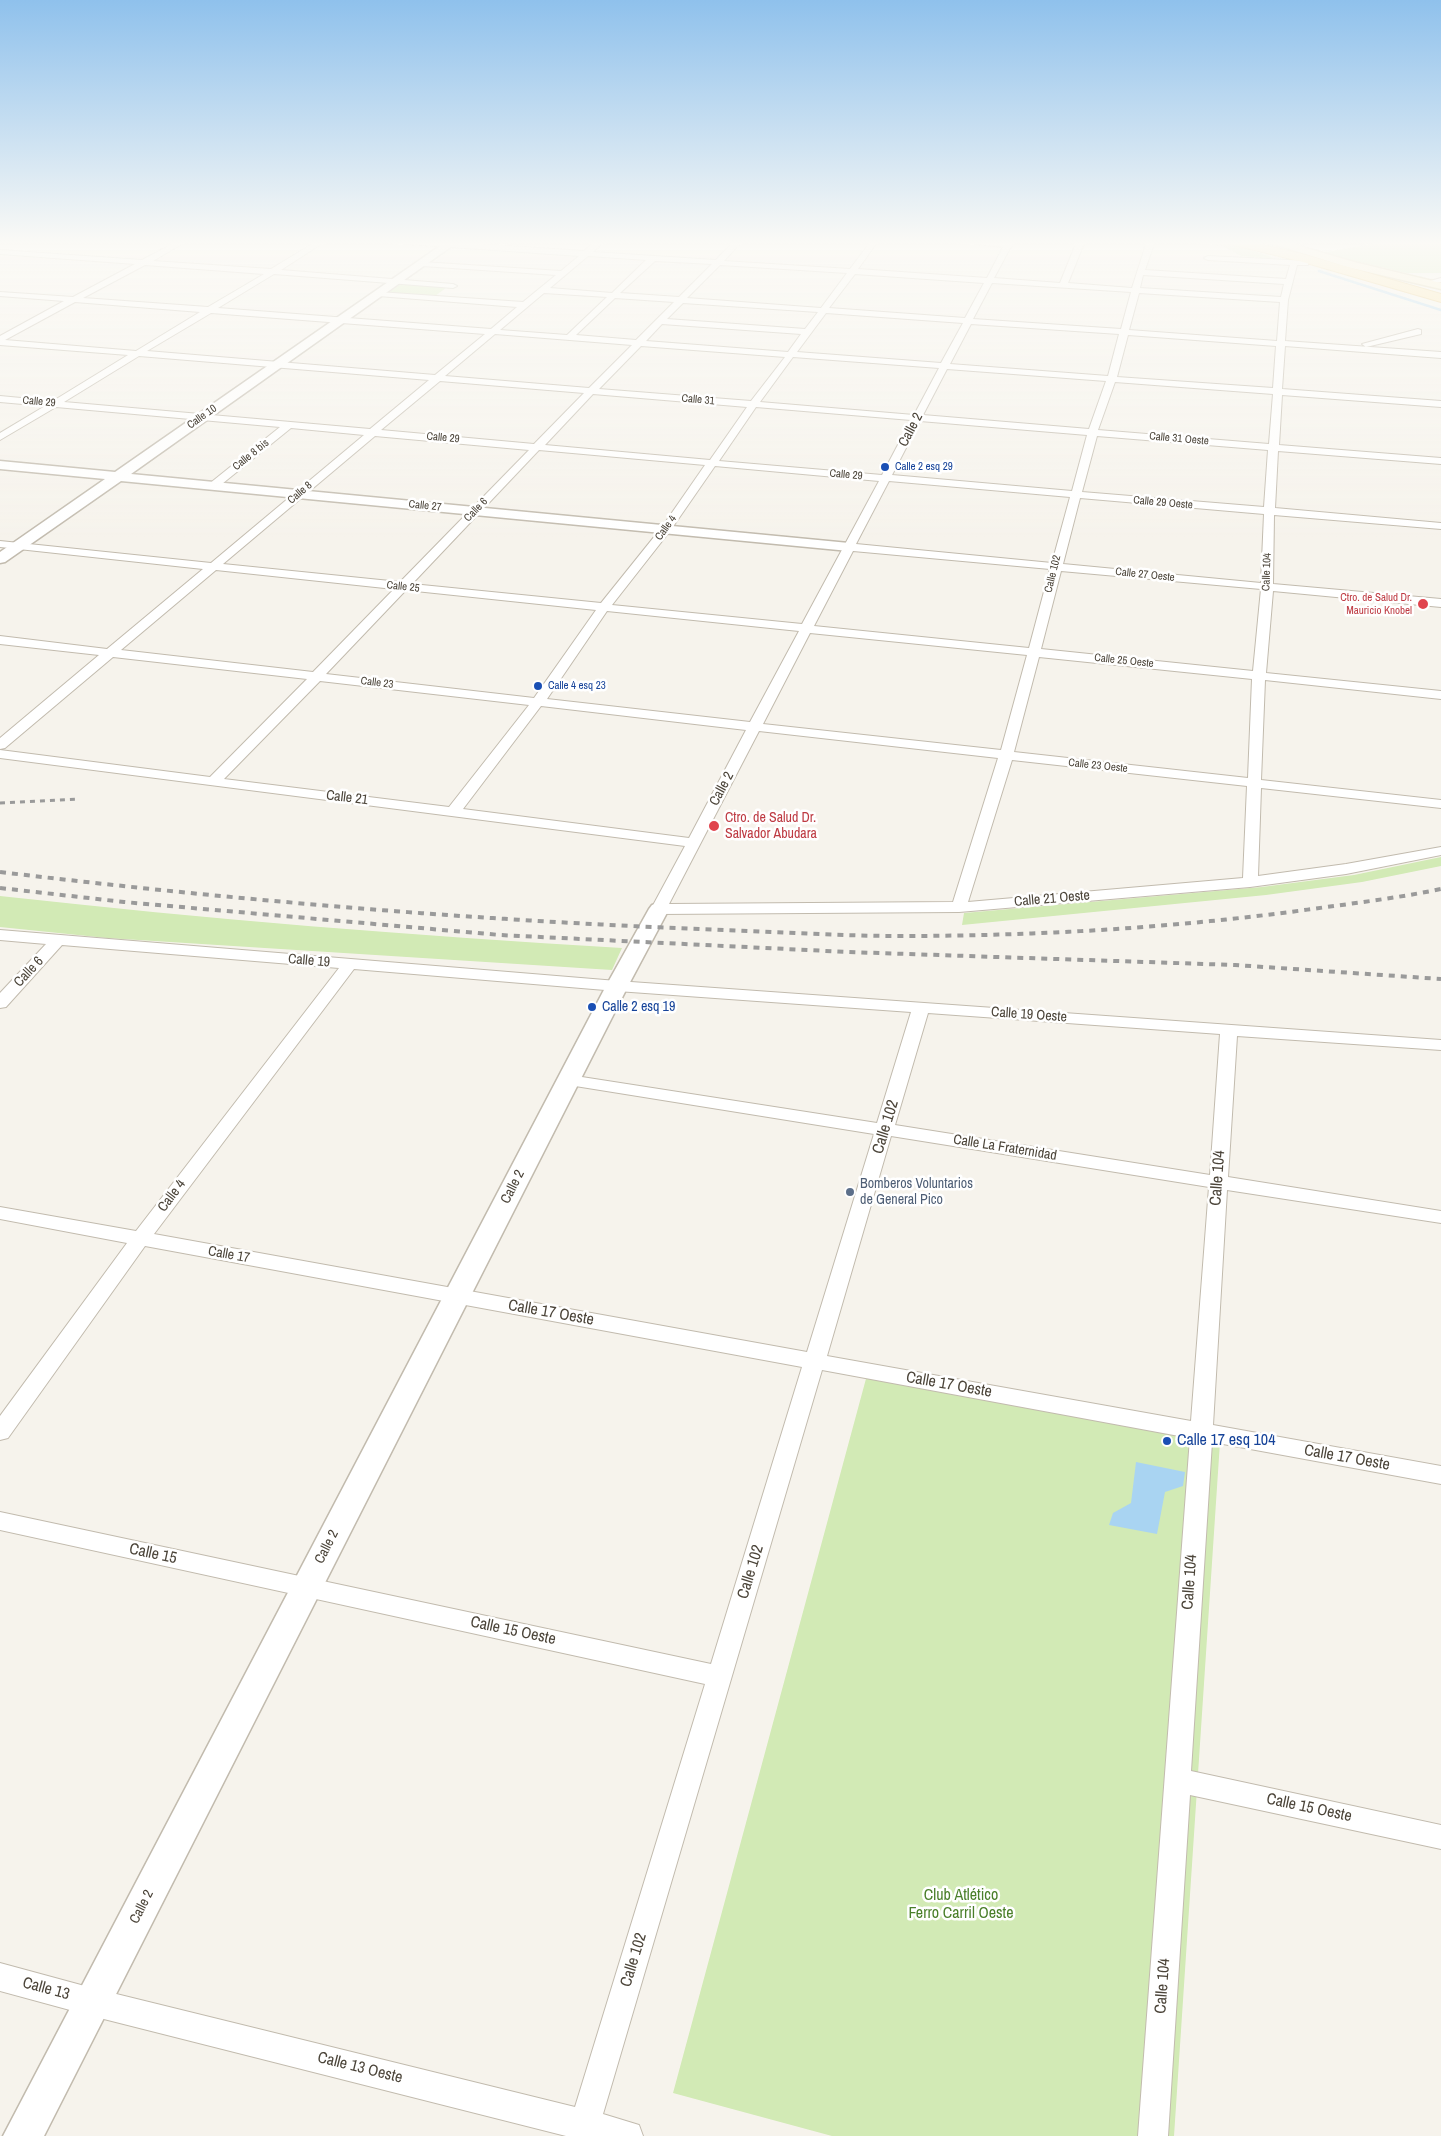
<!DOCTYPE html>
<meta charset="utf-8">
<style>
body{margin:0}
canvas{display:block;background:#f6f3ec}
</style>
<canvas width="1441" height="2136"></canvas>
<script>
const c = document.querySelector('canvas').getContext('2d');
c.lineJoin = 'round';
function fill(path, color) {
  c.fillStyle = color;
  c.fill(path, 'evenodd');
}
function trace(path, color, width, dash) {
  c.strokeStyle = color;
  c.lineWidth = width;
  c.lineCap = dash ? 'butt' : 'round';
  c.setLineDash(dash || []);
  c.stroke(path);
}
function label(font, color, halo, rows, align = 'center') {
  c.font = font + ' "Archivo Narrow",sans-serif';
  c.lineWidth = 5;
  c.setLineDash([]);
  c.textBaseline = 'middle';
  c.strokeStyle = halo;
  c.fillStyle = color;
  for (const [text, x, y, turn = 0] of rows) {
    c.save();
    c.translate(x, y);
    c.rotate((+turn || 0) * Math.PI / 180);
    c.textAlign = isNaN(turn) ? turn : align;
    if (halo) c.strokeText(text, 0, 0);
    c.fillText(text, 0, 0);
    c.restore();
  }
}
fill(new Path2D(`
 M 1183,241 L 1224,241 L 1272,257 L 1271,259 L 1241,256 L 1223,246 Z
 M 1387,241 L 1441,241 L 1441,273 L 1406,273 L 1321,253 Z
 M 401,284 L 447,287 L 434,297 L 388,293 Z
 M 1441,857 L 1441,866 L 1362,882 L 1266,895 L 962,925 L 964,913 L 1262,887 L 1354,875 Z
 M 0,896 C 207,919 415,936 622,948 L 612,970 L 107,938 L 0,927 Z
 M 867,1375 L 1220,1442 L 1174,2136 L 832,2136 L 673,2093 Z`), '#d2eab5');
fill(new Path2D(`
 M 1136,1462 L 1185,1472 L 1183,1486 L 1165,1492 L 1157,1534 L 1109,1525 L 1113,1513 L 1131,1503 Z`), '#a9d4f2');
trace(new Path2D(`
 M 1319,271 L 1441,310`), '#a9d4f2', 2.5);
const minor = new Path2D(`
 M 178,241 L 187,241 L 153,261 L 271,269 L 317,241 L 326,241 L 281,270 L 453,284 L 457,286 L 453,288 L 274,274 L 218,308 L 491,329 L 517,307 L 378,296 L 374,294 L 378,292 L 523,302 L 556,275 L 422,266 L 418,264 L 422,262 L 561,271 L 579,256 L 394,243 L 391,241 L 433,241 L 584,251 L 596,241 L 604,241 L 593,252 L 716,260 L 734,241 L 742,241 L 724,261 L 850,269 L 871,241 L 878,241 L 858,269 L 987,278 L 1003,247 L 951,241 L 1014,241 L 994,278 L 1060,283 L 1077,241 L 1085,241 L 1068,283 L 1132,288 L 1147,241 L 1155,241 L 1145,270 L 1286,279 L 1290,265 L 1208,260 L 1204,258 L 1208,256 L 1308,261 L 1308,265 L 1297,265 L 1288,300 L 1285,341 L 1441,352 L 1441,358 L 1285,346 L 1282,389 L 1441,401 L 1441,407 L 1282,395 L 1279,445 L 1441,458 L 1441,464 L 1278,451 L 1275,508 L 1441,523 L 1441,529 L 1274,515 L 1273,584 L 1441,599 L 1441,607 L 1273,591 L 1266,673 L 1441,691 L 1441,699 L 1265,680 L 1261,780 L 1441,800 L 1441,808 L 1261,788 L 1258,876 L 1346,864 L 1441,847 L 1441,855 L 1346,874 L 1250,887 L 959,912 L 659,914 L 653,912 L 651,909 L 685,846 L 0,758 L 0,750 L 210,777 L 307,679 L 113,657 L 5,748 L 0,749 L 0,738 L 99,655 L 0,644 L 0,636 L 107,649 L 203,569 L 0,547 L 0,541 L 211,563 L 364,435 L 291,428 L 217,488 L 213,489 L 208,486 L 209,484 L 280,427 L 56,407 L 0,440 L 0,433 L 45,406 L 0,402 L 0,396 L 53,401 L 128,355 L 0,345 L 0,336 L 64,301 L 0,296 L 0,292 L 73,297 L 135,264 L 0,254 L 0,250 L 142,260 ZM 588,256 L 646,260 L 612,293 L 550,288 ZM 655,261 L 712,264 L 679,297 L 620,293 ZM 145,265 L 264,274 L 208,307 L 83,298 ZM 720,265 L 847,273 L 821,308 L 687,298 ZM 855,274 L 984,283 L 965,318 L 829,308 ZM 1143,275 L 1284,284 L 1281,297 L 1140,288 ZM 992,283 L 1131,292 L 1121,329 L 973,319 ZM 544,293 L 607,297 L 567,335 L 500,330 ZM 1139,293 L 1280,302 L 1277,341 L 1129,330 ZM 615,298 L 674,302 L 636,340 L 576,335 ZM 75,302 L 200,312 L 136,351 L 5,340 ZM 683,303 L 818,312 L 805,329 L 667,319 ZM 211,313 L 485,334 L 435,375 L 147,351 ZM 826,313 L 963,323 L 941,363 L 797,352 ZM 662,324 L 801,334 L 788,352 L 646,341 ZM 971,324 L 1119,334 L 1108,376 L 950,364 ZM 495,334 L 632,345 L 589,388 L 445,376 ZM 1128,335 L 1276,346 L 1273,388 L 1117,377 ZM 641,346 L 785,357 L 751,401 L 599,389 ZM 139,356 L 429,380 L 370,429 L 64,402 ZM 793,357 L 939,368 L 914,415 L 760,402 ZM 947,369 L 1106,381 L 1089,429 L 923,415 ZM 440,381 L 584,393 L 534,444 L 381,430 ZM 1115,382 L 1273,394 L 1269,444 L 1098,430 ZM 593,394 L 747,407 L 710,460 L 545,445 ZM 756,407 L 911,420 L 882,475 L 719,461 ZM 920,421 L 1087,435 L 1072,491 L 892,475 ZM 375,436 L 529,450 L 400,582 L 223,564 ZM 1097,436 L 1268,450 L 1264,507 L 1082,492 ZM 539,450 L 705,465 L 662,527 L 601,603 L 412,584 ZM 715,466 L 879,481 L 802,624 L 612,605 L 670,531 ZM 889,481 L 1070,497 L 1052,563 L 856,544 ZM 1080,498 L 1264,514 L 1261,583 L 1063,564 ZM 853,551 L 1050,569 L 1029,648 L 814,626 ZM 216,570 L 394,589 L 313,672 L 121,650 ZM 1061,571 L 1261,589 L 1253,671 L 1041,649 ZM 406,590 L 596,610 L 534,698 L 326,674 ZM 607,611 L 799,631 L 750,722 L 547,699 ZM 810,633 L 1027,655 L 1001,750 L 763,724 ZM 1039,657 L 1252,679 L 1248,778 L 1014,752 ZM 320,681 L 529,705 L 449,807 L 224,779 ZM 541,706 L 746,730 L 689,838 L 463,809 ZM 759,731 L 998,758 L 953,902 L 669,904 ZM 1012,760 L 1247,786 L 1243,878 L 968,902 Z
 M 1441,278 L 1441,282 L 1427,285 L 1423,283 Z
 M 1418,329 L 1421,330 L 1421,334 L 1366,347 L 1362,344 Z
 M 0,930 L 617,981 L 1441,1040 L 1441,1050 L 1237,1036 L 1228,1177 L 1441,1211 L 1441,1223 L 1227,1190 L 1213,1425 L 1441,1466 L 1441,1484 L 1212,1442 L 1191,1771 L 1441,1825 L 1441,1849 L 1190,1795 L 1168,2136 L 1138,2136 L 1190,1438 L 822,1370 L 603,2114 L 639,2125 L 643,2136 L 566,2136 L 92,2016 L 0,1991 L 0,1963 L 92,1988 L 575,2107 L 705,1684 L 0,1530 L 0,1512 L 711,1664 L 802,1367 L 145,1246 L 8,1438 L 0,1440 L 0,1416 L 127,1243 L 0,1219 L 0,1207 L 136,1231 L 339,968 L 62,945 L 6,1007 L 0,1008 L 0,993 L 46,944 L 0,940 ZM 354,969 L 617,991 L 911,1012 L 877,1123 L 569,1075 L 563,1076 L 560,1080 L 563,1084 L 569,1085 L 874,1134 L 807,1352 L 154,1234 ZM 928,1013 L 1220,1034 L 1210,1175 L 895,1125 ZM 891,1136 L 1209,1187 L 1191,1421 L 827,1356 Z`);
const tertiary = new Path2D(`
 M 447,241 L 459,241 L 131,474 L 849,543 L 854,544 L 856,547 L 854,550 L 849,551 L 121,481 L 5,562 L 0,563 L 0,552 L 105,479 L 0,469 L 0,461 L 115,472 Z
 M 659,903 L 666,905 L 669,909 L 628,986 L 44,2136 L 3,2136 L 606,986 L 649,909 L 652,905 Z`);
const secondary = new Path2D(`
 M 1264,241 L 1282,241 L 1354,262 L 1441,283 L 1441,289 L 1347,267 Z`);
const primary = new Path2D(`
 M 1224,241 L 1246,241 L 1306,255 L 1441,294 L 1441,302 L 1303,262 L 1226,243 Z`);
trace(minor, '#c2bbae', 2);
trace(tertiary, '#c2bbae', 3);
trace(secondary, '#d6c79b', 3);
trace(primary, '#e6c16a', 2);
fill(minor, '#fff');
fill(tertiary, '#fff');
fill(secondary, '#fff3cd');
fill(primary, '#ffe39c');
trace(new Path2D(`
 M 0,803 L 79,799`), '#9a9a9a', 3, [5, 5]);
trace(new Path2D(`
 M 0,872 C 241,901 482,921 724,930 C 782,932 841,936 899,936 C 1037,936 1175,928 1312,909 C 1355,903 1398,898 1441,889
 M 0,888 L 124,902 L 500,935 L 848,952 L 1235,965 L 1441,979`), '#9a9a9a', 4, [6, 6]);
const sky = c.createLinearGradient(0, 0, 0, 540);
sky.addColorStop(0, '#8fc1ec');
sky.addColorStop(0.45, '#fbfaf6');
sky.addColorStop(1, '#fbfaf600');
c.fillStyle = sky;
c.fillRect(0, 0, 1441, 540);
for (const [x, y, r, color] of [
 [885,467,5,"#1a4fb4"],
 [1423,604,6,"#e0444e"],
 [538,686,5,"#1a4fb4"],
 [714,826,6,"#e0444e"],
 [592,1007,5,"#1a4fb4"],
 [850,1192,5,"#5c6f8a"],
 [1167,1441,5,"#1a4fb4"]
]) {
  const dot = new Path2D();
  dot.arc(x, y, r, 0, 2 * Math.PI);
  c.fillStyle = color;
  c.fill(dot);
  trace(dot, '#fff', 2);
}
label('11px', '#4b4439', '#fff', [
 ["Calle 31",698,400,5],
 ["Calle 29",39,402,5],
 ["Calle 10",202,417,-35],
 ["Calle 29",443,438,5],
 ["Calle 31 Oeste",1179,439,5],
 ["Calle 8 bis",251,455,-39],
 ["Calle 29",846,475,5],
 ["Calle 8",300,493,-40],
 ["Calle 29 Oeste",1163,503,5],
 ["Calle 27",425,506,6],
 ["Calle 6",476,510,-46],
 ["Calle 4",666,528,-54],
 ["Calle 104",1267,572,-88],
 ["Calle 102",1053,574,-76],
 ["Calle 27 Oeste",1145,575,6],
 ["Calle 25",403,587,6],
 ["Calle 25 Oeste",1124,661,6],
 ["Calle 23",377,683,7],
 ["Calle 23 Oeste",1098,766,6]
]);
label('11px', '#164399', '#fff', [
 ["Calle 2 esq 29",895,467],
 ["Calle 4 esq 23",548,686]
], 'left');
label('11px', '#be3a42', '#fff', [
 ["Ctro. de Salud Dr.",1412,598],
 ["Mauricio Knobel",1412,611]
], 'right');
label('14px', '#4b4439', '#fff', [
 ["Calle 2",911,430,-62],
 ["Calle 2",722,789,-62],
 ["Calle 21",347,798,7],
 ["Calle 21 Oeste",1052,899,-5],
 ["Calle 19",309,961,5],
 ["Calle 6",29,972,-47],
 ["Calle 19 Oeste",1029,1015,4],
 ["Calle La Fraternidad",1005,1148,9],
 ["Calle 2",513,1187,-63],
 ["Calle 4",172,1196,-53],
 ["Calle 17",229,1255,10],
 ["Calle 2",327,1547,-63],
 ["Calle 2",142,1907,-63]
]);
label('14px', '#be3a42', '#fff', [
 ["Ctro. de Salud Dr.",725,818],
 ["Salvador Abudara",725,834]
], 'left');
label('14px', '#164399', '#fff', [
 ["Calle 2 esq 19",602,1007]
], 'left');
label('14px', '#4e5e75', '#fff', [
 ["Bomberos Voluntarios",860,1184],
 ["de General Pico",860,1200]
], 'left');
label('16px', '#4b4439', '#fff', [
 ["Calle 102",886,1127,-73],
 ["Calle 104",1218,1178,-86],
 ["Calle 17 Oeste",551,1313,10],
 ["Calle 17 Oeste",949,1385,10],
 ["Calle 17 Oeste",1347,1458,10],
 ["Calle 15",153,1554,12],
 ["Calle 102",751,1572,-73],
 ["Calle 104",1190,1582,-86],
 ["Calle 15 Oeste",513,1631,12],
 ["Calle 15 Oeste",1309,1808,12],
 ["Calle 102",634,1960,-73],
 ["Calle 104",1163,1986,-86],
 ["Calle 13",46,1989,15],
 ["Calle 13 Oeste",360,2068,14]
]);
label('16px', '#164399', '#fff', [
 ["Calle 17 esq 104",1177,1441]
], 'left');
label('16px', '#4a7f2a', '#fff', [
 ["Club Atlético",961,1896],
 ["Ferro Carril Oeste",961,1914]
]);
</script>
